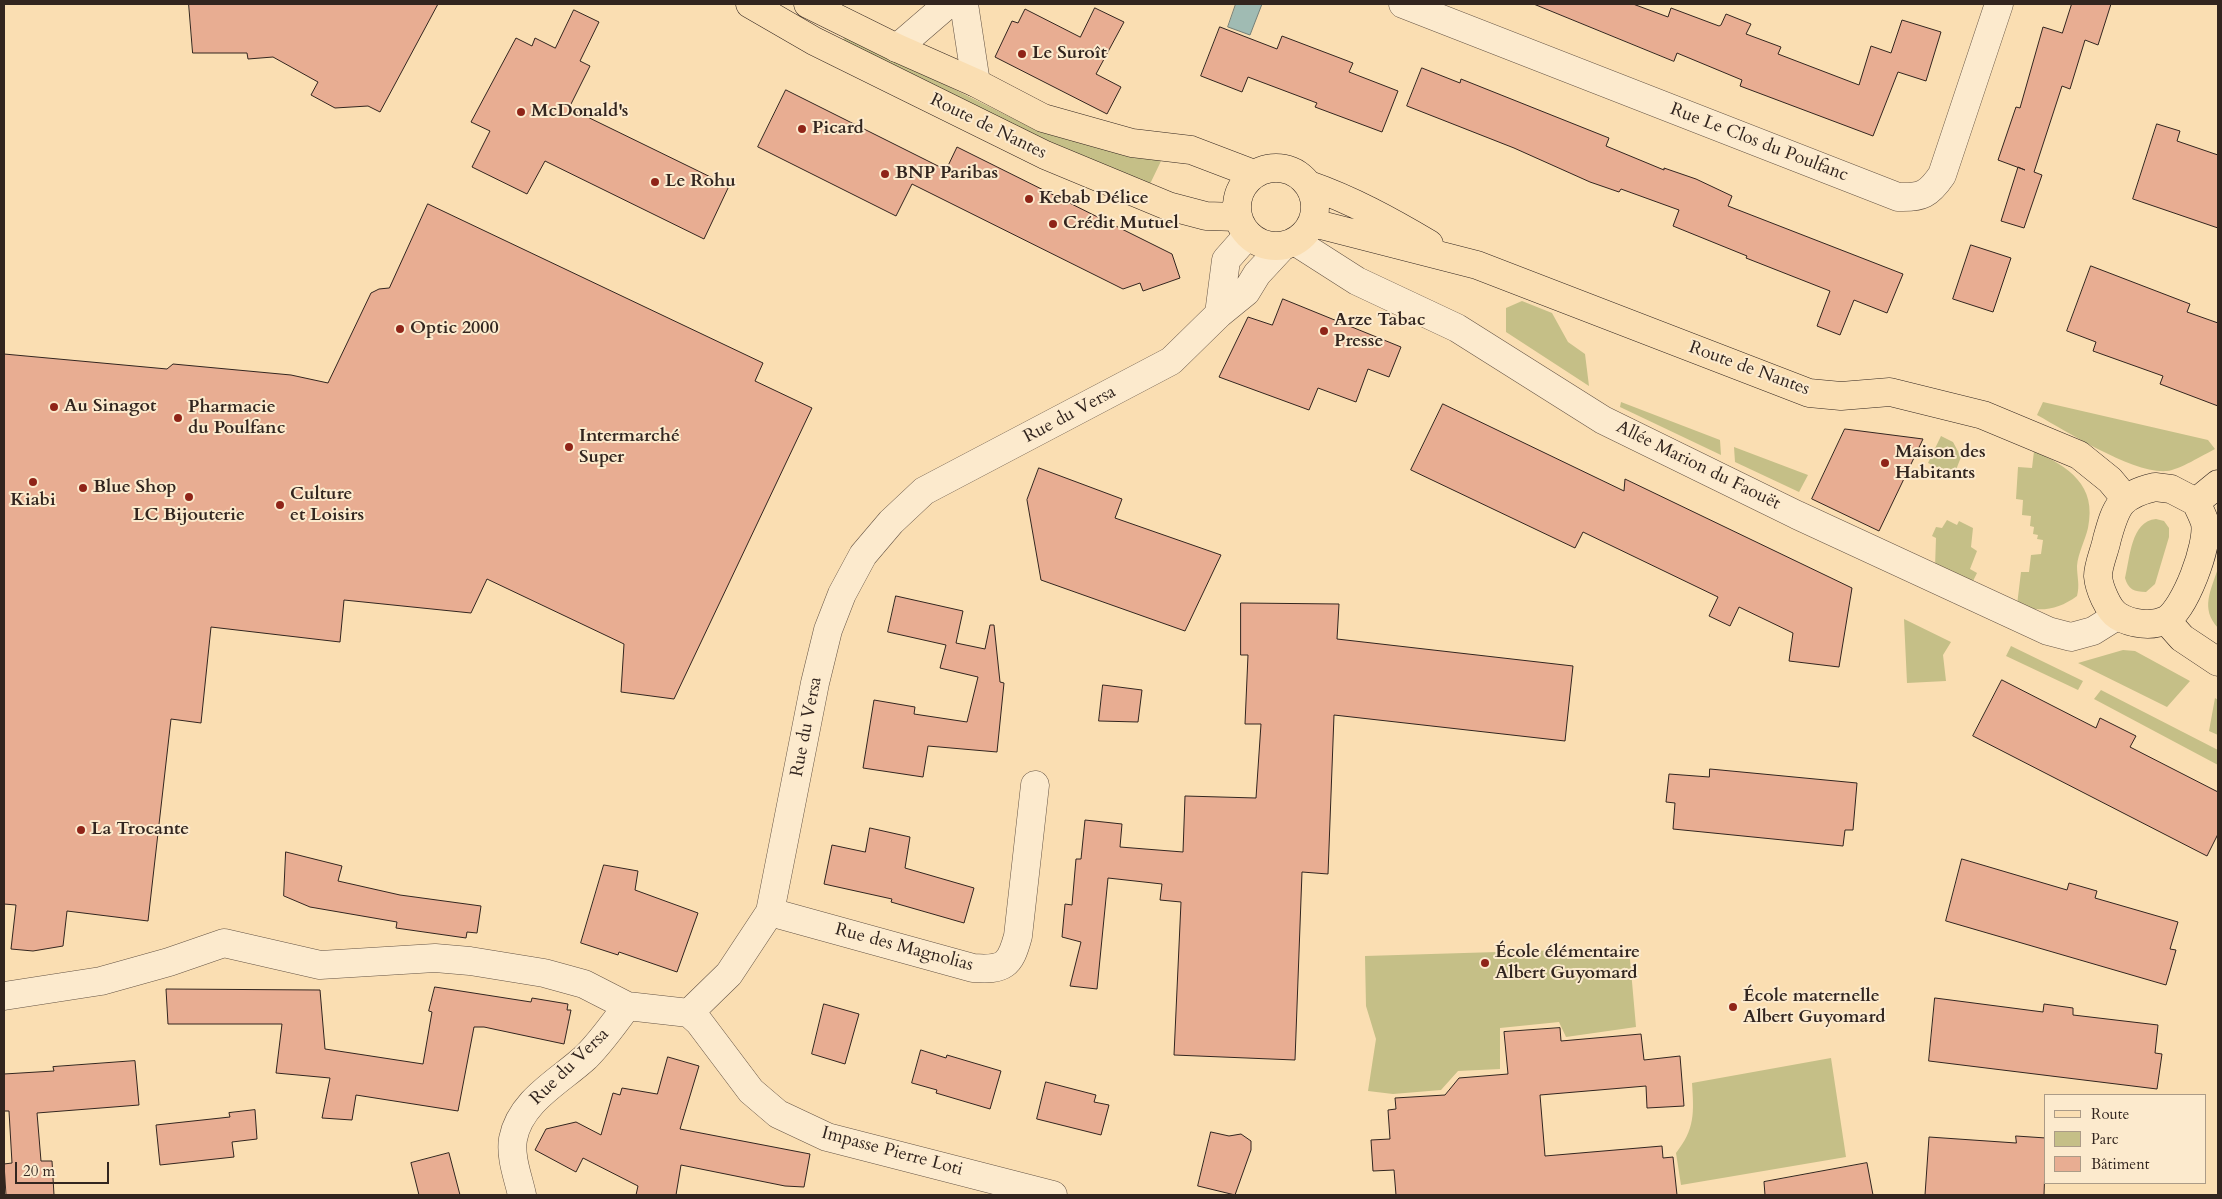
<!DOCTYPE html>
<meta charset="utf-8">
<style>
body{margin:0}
#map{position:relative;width:2222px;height:1199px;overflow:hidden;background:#fadeb2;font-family:Cardo,serif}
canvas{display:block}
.frame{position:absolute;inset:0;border:5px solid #32251f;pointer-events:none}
.legend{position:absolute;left:2044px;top:1094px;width:162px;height:90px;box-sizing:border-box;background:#fceacd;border:1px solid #ab9b87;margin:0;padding:6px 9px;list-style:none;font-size:15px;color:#32251f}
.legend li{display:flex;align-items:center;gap:10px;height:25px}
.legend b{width:25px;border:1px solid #ab9b87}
.scale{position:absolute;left:15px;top:1162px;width:94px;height:22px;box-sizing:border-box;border:2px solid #32251f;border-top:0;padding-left:6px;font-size:15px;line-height:18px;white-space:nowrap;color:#32251f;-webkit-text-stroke:4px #fceacd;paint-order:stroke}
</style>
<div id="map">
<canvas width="2222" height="1199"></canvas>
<div class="frame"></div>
<ul class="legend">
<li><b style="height:6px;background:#fadeb2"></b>Route</li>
<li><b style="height:14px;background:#c5bf87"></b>Parc</li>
<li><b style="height:14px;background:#e8ad92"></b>Bâtiment</li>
</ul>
<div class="scale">20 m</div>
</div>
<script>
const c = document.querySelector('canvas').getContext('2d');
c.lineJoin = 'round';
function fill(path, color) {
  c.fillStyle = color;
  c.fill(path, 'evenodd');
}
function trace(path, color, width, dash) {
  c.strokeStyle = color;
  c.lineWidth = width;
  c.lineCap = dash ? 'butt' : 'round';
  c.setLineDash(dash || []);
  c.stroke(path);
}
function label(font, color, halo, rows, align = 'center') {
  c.font = font + ' Cardo,serif';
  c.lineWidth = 4;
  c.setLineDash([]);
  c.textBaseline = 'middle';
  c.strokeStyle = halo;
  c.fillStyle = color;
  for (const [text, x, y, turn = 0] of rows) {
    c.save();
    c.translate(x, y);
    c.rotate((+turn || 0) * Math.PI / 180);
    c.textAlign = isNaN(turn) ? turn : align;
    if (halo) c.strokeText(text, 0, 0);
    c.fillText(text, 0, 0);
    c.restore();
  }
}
fill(new Path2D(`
 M 845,35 L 1034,129 L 1162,159 L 1150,184 L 1020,131 L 843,41 Z
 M 1522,301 L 1552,313 L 1568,342 L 1585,354 L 1589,386 L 1506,332 L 1506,308 Z
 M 1621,402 L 1720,440 L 1721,455 L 1620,407 Z
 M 2043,402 L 2208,440 L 2215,449 C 2203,455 2179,470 2167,471 C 2133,474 2068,432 2037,415 Z
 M 1941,436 L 1953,442 L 1961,457 L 1954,475 L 1928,463 Z
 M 1734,447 L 1808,475 L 1799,492 L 1735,462 Z
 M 2034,451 C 2069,467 2097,485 2088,528 C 2085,541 2078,553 2077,566 C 2077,577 2080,585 2077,596 C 2058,610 2039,613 2017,605 L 2021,572 L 2029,572 L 2031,555 L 2041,554 L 2043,540 L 2037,539 L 2038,535 L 2033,534 L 2034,527 L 2030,526 L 2031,516 L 2022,515 L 2023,500 L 2016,499 L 2018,467 L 2032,468 Z
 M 2156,519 L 2164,521 L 2169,528 L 2169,537 L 2155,584 L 2146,592 C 2134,592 2128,589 2125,578 C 2130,558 2131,521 2156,519 Z
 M 1947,520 L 1957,525 L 1959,521 L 1973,528 L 1971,547 L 1977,551 L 1970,569 L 1977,573 L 1971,585 L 1935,567 L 1936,538 L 1932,536 L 1936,527 L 1942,528 Z
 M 2218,568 L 2218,628 C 2200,608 2211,591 2218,568 Z
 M 1904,619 L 1951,642 L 1943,655 L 1946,681 L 1907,683 Z
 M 2011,646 L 2083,681 L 2078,690 L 2006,656 Z
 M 2123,650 L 2135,651 L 2190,681 L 2167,707 L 2078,663 Z
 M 2101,690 L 2218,750 L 2218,765 L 2094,699 Z
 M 2215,698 L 2218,700 L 2218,735 L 2209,731 Z
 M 1629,948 L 1636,1027 L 1566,1037 L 1559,1022 L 1500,1028 L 1500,1069 L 1458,1071 L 1441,1090 L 1393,1094 L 1368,1091 L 1376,1039 L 1366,1006 L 1365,956 Z
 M 1831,1058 L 1846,1157 L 1681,1185 L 1676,1153 C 1695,1129 1694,1113 1692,1083 Z`), '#c5bf87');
const water = new Path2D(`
 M 1236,4 L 1262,4 L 1250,35 L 1228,27 Z`);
fill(water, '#a0bbb3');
trace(water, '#747f78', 1);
const building = new Path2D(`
 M 189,4 L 438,4 L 380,112 L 368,106 L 335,108 L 311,95 L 318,82 L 273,57 L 248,59 L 247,53 L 193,53 Z
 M 1534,4 L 1633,4 L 1668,17 L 1671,8 L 1719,26 L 1721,25 L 1726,14 L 1751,24 L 1746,34 L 1781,47 L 1778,54 L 1859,85 L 1871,46 L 1891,53 L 1902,20 L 1941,32 L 1926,81 L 1898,72 L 1873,136 L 1740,86 L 1742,80 L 1677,53 L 1674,61 Z
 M 2072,4 L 2111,4 L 2098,45 L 2085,40 L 2070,89 L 2062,86 L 2034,172 L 2042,175 L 2024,228 L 2001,221 L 2018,167 L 2025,170 L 1998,160 L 2016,107 L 2020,108 L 2043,27 L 2062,33 Z
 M 1095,8 L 1124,22 L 1096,74 L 1121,87 L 1107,114 L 995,57 L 1012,21 L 1018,23 L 1025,9 L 1080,37 Z
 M 574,10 L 599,22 L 580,61 L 590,66 L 569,108 L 729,186 L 704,239 L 545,161 L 527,194 L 472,167 L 490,131 L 471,122 L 516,38 L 532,46 L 535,38 L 555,48 Z
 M 1220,27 L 1277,49 L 1282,36 L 1353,63 L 1349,72 L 1398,91 L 1382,132 L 1315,107 L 1317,103 L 1248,77 L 1242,92 L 1201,76 Z
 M 1422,68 L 1460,83 L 1461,79 L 1609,138 L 1606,146 L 1664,170 L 1664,168 L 1696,179 L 1732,196 L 1728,206 L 1903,274 L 1887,313 L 1854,300 L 1840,335 L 1817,326 L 1830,291 L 1746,258 L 1747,256 L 1673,226 L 1679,210 L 1621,189 L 1619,192 L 1590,182 L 1514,148 L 1407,106 Z
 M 786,90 L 946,170 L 957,147 L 1172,254 L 1180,278 L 1143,291 L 1140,283 L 1123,289 L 912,184 L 896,216 L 758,147 Z
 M 2157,124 L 2180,131 L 2177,141 L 2218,155 L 2218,228 L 2133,199 Z
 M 428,204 L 763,363 L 755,381 L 812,408 L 674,699 L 621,692 L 624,644 L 487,579 L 471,613 L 344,600 L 340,642 L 211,627 L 201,723 L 171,719 L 148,921 L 67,911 L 63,946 L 33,951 L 11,949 L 16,905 L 4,904 L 4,354 L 167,369 L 173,364 L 291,375 L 328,383 L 371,293 L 379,289 L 389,288 Z
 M 1971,245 L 2011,258 L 1993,312 L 1953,299 Z
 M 2091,266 L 2190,304 L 2187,312 L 2218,323 L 2218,406 L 2160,384 L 2163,376 L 2093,351 L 2096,342 L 2067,331 Z
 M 1283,299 L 1401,347 L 1389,377 L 1368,369 L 1356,402 L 1318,388 L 1309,410 L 1219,377 L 1248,317 L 1272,325 Z
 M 1443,404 L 1624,491 L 1625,479 L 1852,588 L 1839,667 L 1789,661 L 1793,633 L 1739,607 L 1730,626 L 1709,616 L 1718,597 L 1583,532 L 1575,548 L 1411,470 Z
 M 1845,429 L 1923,439 L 1879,531 L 1812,499 Z
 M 1039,468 L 1122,499 L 1115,518 L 1221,555 L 1185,631 L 1041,580 L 1027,500 Z
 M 896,596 L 963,611 L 956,643 L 985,649 L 990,625 L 994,625 L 1000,682 L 1004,683 L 997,752 L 928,746 L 923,777 L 863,768 L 874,700 L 915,707 L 914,714 L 967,722 L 978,677 L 940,668 L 946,645 L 888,632 Z
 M 1241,603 L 1339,604 L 1337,639 L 1573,666 L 1565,741 L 1334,715 L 1328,874 L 1302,872 L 1295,1060 L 1174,1055 L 1181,902 L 1160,900 L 1162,884 L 1108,878 L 1097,989 L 1070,986 L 1081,942 L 1062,937 L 1065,904 L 1072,905 L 1076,859 L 1081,859 L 1085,820 L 1122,824 L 1120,847 L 1183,852 L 1185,796 L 1256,798 L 1261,724 L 1245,724 L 1248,655 L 1241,655 Z
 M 2002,680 L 2096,728 L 2100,718 L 2136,736 L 2130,747 L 2218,792 L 2218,834 L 2207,856 L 1973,736 Z
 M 1103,685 L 1142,690 L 1138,722 L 1099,721 Z
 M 1710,769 L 1857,783 L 1853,830 L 1845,830 L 1843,846 L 1673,829 L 1675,803 L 1666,802 L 1669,774 L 1709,777 Z
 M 870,828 L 910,837 L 905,868 L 974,888 L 964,923 L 891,902 L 892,899 L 824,884 L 832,845 L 865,852 Z
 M 286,852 L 342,866 L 338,881 L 400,895 L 481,906 L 477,933 L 467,932 L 466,938 L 396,928 L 397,922 L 310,907 L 284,896 Z
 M 1962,859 L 2067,890 L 2069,883 L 2097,891 L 2095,898 L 2178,922 L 2170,949 L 2176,950 L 2166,985 L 1946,921 Z
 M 604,865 L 638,871 L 635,890 L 698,913 L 677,972 L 619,952 L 618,955 L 581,943 Z
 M 435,987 L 531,1002 L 532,998 L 568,1004 L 567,1010 L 571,1010 L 564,1044 L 484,1027 L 474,1027 L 458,1111 L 356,1095 L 352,1120 L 322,1118 L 330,1078 L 276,1073 L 282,1024 L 168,1024 L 166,989 L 320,990 L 325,1049 L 423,1064 L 432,1012 L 429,1011 Z
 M 1935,998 L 2043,1012 L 2044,1004 L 2073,1008 L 2073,1015 L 2158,1025 L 2155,1053 L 2162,1054 L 2157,1089 L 1929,1061 Z
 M 824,1004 L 859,1014 L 845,1064 L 812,1054 Z
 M 1560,1028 L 1561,1041 L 1641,1034 L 1644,1060 L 1680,1056 L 1684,1106 L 1647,1108 L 1646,1086 L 1540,1095 L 1545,1156 L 1662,1146 L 1663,1158 L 1673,1157 L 1677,1195 L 1396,1195 L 1394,1170 L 1373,1171 L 1371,1140 L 1390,1139 L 1388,1110 L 1396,1109 L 1395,1098 L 1445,1095 L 1459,1078 L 1508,1074 L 1504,1032 Z
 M 921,1050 L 946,1058 L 947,1055 L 1001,1071 L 990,1109 L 936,1093 L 937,1090 L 912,1083 Z
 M 668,1057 L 699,1066 L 680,1129 L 810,1154 L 804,1187 L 785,1186 L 681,1165 L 676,1195 L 636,1195 L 638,1186 L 583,1158 L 576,1172 L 535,1150 L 546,1129 L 576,1122 L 601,1135 L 613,1093 L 620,1095 L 622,1088 L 657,1094 Z
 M 135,1061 L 139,1105 L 37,1113 L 41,1161 L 52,1161 L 54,1195 L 6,1195 L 4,1164 L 12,1163 L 9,1111 L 4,1111 L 4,1074 L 54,1071 L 53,1067 Z
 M 1046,1082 L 1096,1095 L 1094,1102 L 1109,1105 L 1101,1135 L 1037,1119 Z
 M 255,1110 L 257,1139 L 232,1142 L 234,1157 L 160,1165 L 156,1125 L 230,1117 L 229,1113 Z
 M 1211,1132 L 1229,1136 L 1241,1134 L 1251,1141 L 1251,1150 L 1235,1195 L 1198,1186 Z
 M 2016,1136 L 2046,1138 L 2044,1195 L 1925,1195 L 1929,1137 L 2016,1143 Z
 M 449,1153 L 460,1195 L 419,1195 L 411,1163 Z
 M 1867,1163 L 1873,1195 L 1765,1195 L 1764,1182 Z`);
fill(building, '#e8ad92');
trace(building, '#32251f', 1);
const minor = new Path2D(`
 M 964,4 L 976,83
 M 1403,4 L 1898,197 C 1922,198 1929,194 1942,175 L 1999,4
 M 897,48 L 948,4
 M 1296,242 L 1357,281 L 1457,328 L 1603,420 L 1797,515 L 2048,631 L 2071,637 L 2093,631 L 2117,616
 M 1219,314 L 1226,260 L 1248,235
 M 770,912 L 973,968 C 1004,970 1010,966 1018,936 L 1035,785
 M 4,996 L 101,981 L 169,962 L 224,943 L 320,965 L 435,958 L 470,961 L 544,973 L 584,984 L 627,1006
 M 689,1013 L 699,1022 L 751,1091 L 778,1114 L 827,1137 L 1053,1195
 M 522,1195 C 518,1177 510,1157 513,1139 C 520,1101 560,1081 586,1057 C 601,1042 614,1024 627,1006 L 689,1013 L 729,974 L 770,912 L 815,683 L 828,630 L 842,594 L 863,555 L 891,522 L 924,491 L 1171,361 L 1219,314 L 1246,292 L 1257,274 L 1283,246`);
const major = new Path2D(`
 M 750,4 L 814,41 L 1045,155 L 1168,206 L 1206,216 L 1238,217
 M 808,4 L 897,48 L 976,83 L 1043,118 L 1132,143 L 1191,150 L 1254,174
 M1237 207a39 39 0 1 1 78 0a39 39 0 1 1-78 0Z
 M 1309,185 C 1352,200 1390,221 1429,244
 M 1313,223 L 1477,265 L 1809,393 L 1841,396 L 1890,392 L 1983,415 L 2079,455 L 2110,480 L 2125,498
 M 2155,487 L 2171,489 L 2196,502 C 2199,509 2203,516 2205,523 C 2209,545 2185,609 2166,620 C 2152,627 2131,624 2118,616 C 2108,610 2099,588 2098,576 C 2098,565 2105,550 2107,539 C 2116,506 2120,495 2155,487 Z
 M 2196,502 L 2218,484
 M 2166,620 L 2182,638 L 2218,662`);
trace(minor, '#645344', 29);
trace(major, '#32251f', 29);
trace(minor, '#fceacd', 28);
trace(major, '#fadeb2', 28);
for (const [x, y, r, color] of [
 [1022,54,5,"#8f2418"],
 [521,112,5,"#8f2418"],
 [802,129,5,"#8f2418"],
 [885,174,5,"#8f2418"],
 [655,182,5,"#8f2418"],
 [1029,199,5,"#8f2418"],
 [1053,224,5,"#8f2418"],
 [400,329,5,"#8f2418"],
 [1324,331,5,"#8f2418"],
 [54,407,5,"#8f2418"],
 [178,418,5,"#8f2418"],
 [569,447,5,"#8f2418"],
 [1885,463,5,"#8f2418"],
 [33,482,5,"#8f2418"],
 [83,488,5,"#8f2418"],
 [189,497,5,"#8f2418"],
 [280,505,5,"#8f2418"],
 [81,830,5,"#8f2418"],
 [1485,963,5,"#8f2418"],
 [1733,1007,5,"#8f2418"]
]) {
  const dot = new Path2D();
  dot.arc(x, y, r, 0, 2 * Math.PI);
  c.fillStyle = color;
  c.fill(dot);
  trace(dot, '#fceacd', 2);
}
label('bold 18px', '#32251f', '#fceacd', [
 ["Le Suroît",1032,54],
 ["McDonald's",531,112],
 ["Picard",812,129],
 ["BNP Paribas",895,174],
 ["Le Rohu",665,182],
 ["Kebab Délice",1039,199],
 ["Crédit Mutuel",1063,224],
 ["Arze Tabac",1334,321],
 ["Presse",1334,342],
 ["Optic 2000",410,329],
 ["Au Sinagot",64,407],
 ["Pharmacie",188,408],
 ["du Poulfanc",188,429],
 ["Intermarché",579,437],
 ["Super",579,458],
 ["Maison des",1895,453],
 ["Habitants",1895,474],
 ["Blue Shop",93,488],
 ["Culture",290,495],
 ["et Loisirs",290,516],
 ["Kiabi",33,501,"center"],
 ["LC Bijouterie",189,516,"center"],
 ["La Trocante",91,830],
 ["École élémentaire",1495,953],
 ["Albert Guyomard",1495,974],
 ["École maternelle",1743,997],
 ["Albert Guyomard",1743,1018]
], 'left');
label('18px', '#32251f', '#fceacd', [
 ["Route de Nantes",988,127,26],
 ["Rue Le Clos du Poulfanc",1759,143,21],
 ["Route de Nantes",1749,369,20],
 ["Rue du Versa",1070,415,-28],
 ["Allée Marion du Faouët",1698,466,26],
 ["Rue du Versa",807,727,-79],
 ["Rue des Magnolias",904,948,15],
 ["Rue du Versa",570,1067,-44],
 ["Impasse Pierre Loti",892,1152,15]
]);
</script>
